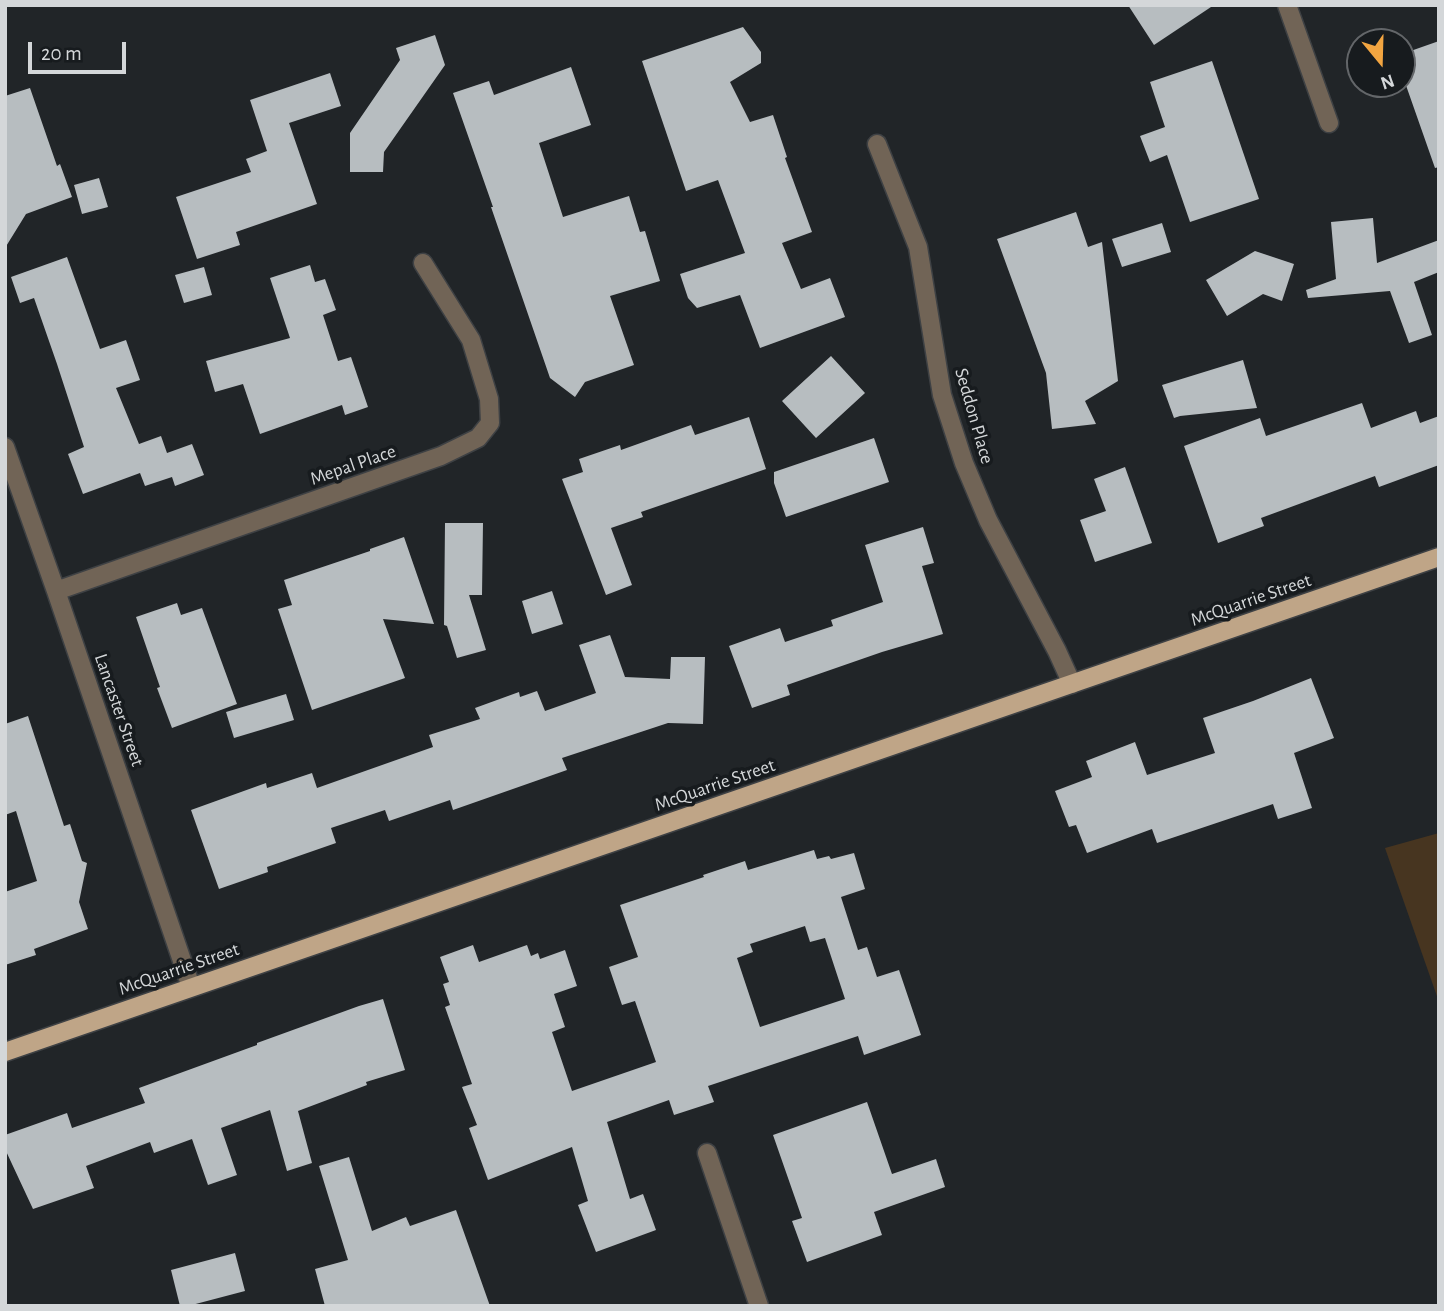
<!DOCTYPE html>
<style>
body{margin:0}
#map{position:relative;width:1444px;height:1311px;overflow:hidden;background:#212528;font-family:"Alegreya Sans",sans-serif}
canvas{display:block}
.frame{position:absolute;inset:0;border:7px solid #d4d7d9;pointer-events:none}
.north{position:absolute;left:1346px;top:28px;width:70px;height:70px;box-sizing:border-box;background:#171b1e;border:2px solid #636669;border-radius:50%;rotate:161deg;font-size:19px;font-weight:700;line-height:28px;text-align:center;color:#d4d7d9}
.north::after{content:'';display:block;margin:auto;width:24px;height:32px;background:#f2a541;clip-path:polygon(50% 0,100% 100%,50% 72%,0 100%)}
.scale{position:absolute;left:28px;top:42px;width:98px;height:32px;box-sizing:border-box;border:4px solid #d4d7d9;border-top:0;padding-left:9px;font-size:21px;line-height:24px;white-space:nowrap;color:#d4d7d9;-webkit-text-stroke:5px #171b1e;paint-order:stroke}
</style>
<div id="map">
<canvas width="1444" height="1311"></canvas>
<div class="frame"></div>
<div class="north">N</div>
<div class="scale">20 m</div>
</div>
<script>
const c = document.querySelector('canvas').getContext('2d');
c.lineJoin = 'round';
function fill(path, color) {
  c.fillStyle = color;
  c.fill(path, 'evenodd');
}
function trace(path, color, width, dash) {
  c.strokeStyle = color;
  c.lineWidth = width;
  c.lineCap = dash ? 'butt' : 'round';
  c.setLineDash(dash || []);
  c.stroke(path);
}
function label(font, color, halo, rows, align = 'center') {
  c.font = font + ' "Alegreya Sans",sans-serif';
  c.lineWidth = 7;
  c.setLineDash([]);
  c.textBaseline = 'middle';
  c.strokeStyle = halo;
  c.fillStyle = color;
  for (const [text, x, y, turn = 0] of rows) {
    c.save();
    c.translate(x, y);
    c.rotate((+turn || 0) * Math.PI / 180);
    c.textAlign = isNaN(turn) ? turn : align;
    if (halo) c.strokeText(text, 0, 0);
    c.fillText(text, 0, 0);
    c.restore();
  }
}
fill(new Path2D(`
 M 1439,833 L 1439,1002 L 1385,848 Z`), '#473520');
fill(new Path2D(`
 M 1128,5 L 1214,5 L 1154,45 Z
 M 743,27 L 761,52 L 761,63 L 730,82 L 750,122 L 773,115 L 787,157 L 785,158 L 812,232 L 782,243 L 801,289 L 830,278 L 845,317 L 760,348 L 740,295 L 697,308 L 688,298 L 680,274 L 745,253 L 718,180 L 686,191 L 642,61 Z
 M 435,35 L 445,65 L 384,152 L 383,172 L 350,172 L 350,133 L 400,60 L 396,48 Z
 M 1439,41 L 1439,167 L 1435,168 L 1402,74 L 1402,54 Z
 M 1212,61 L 1259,199 L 1190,222 L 1167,155 L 1150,162 L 1140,136 L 1165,127 L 1150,82 Z
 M 571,67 L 591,125 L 539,143 L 563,217 L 629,196 L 640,232 L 645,231 L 660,281 L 610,296 L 634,365 L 585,382 L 575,397 L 550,378 L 491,207 L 493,207 L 453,93 L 489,81 L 494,95 Z
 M 330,73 L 341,106 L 289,123 L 317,204 L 236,232 L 240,245 L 197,259 L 176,197 L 251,172 L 246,159 L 267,151 L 250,100 Z
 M 30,88 L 57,166 L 60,164 L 72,197 L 26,214 L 5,248 L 5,96 Z
 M 99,178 L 108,207 L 82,214 L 74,185 Z
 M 1076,212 L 1088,247 L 1102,242 L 1118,381 L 1085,401 L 1096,424 L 1052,429 L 1046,373 L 997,239 Z
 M 1373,218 L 1377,263 L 1439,240 L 1439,272 L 1414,282 L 1432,335 L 1409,343 L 1390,291 L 1308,298 L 1306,290 L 1336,279 L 1331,222 Z
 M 1162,223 L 1171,252 L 1122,267 L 1112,239 Z
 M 1255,251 L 1294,264 L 1282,301 L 1263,294 L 1227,316 L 1206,280 Z
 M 67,257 L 100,349 L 126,340 L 140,380 L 116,388 L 139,444 L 161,436 L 167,453 L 192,444 L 204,475 L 175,486 L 172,477 L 145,486 L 140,473 L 83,494 L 68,454 L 84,447 L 57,364 L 34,298 L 20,303 L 11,277 Z
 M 310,265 L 315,282 L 325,279 L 336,310 L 323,315 L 338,361 L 351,357 L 368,407 L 345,415 L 342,405 L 260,434 L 243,384 L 215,392 L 206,361 L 290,338 L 270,278 Z
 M 204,267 L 212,295 L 184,303 L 175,275 Z
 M 831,356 L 865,393 L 816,438 L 782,401 Z
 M 1243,360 L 1257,408 L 1180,416 L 1174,418 L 1162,385 Z
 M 1362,403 L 1371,428 L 1416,411 L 1420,423 L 1439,416 L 1439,465 L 1379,487 L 1375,476 L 1261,518 L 1264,526 L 1218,543 L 1184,446 L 1260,418 L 1266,436 Z
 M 749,417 L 766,469 L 641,512 L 643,517 L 611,528 L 632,585 L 606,595 L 562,479 L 583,472 L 579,459 L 620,445 L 621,450 L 691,425 L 695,435 Z
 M 874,438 L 889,482 L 786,517 L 774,483 L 774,472 Z
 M 1125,467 L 1152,543 L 1095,562 L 1080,520 L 1106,511 L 1094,479 Z
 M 445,523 L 483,523 L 482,595 L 469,595 L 486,650 L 457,658 L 447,626 L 444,625 Z
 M 923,527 L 934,563 L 922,566 L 943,634 L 882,652 L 787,685 L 790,695 L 752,708 L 729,646 L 780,628 L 785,642 L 833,626 L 831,620 L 883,602 L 865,545 Z
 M 404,537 L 434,624 L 383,619 L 405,678 L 312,710 L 278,609 L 292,605 L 284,580 L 370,551 L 370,549 Z
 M 552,591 L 563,624 L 532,634 L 522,601 Z
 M 177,603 L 181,615 L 202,608 L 237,704 L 172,728 L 157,688 L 160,687 L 136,617 Z
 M 610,635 L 625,677 L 670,679 L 671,657 L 705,657 L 703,724 L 668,723 L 562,758 L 567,770 L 453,810 L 450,800 L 389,821 L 385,810 L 331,828 L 336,843 L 267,867 L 268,872 L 219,889 L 191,810 L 266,783 L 267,788 L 312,773 L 317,788 L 433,747 L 429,735 L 480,719 L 475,708 L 519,692 L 520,697 L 537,691 L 545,711 L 596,693 L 579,645 Z
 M 1311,678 L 1334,738 L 1294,753 L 1312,808 L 1278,819 L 1273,804 L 1157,843 L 1152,829 L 1087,853 L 1076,825 L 1069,827 L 1055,791 L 1092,777 L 1086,761 L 1135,742 L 1147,775 L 1215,753 L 1203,718 L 1253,701 Z
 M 286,694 L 294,720 L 234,738 L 226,712 Z
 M 28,716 L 64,826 L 70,824 L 82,861 L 87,863 L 79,902 L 88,929 L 34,949 L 36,955 L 5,965 L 5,892 L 37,881 L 16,811 L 5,815 L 5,724 Z
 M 814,850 L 817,859 L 829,856 L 831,859 L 854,853 L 865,889 L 841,897 L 858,950 L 867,947 L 877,977 L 899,970 L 921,1035 L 864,1055 L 858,1036 L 708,1086 L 714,1102 L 674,1115 L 669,1100 L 607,1122 L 630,1199 L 643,1194 L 656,1230 L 596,1252 L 578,1205 L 588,1201 L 572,1147 L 488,1180 L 469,1128 L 477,1125 L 462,1087 L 472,1084 L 445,1007 L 450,1005 L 443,984 L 449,982 L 440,957 L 473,945 L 479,962 L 527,945 L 531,956 L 538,953 L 540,959 L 565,950 L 577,986 L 554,994 L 565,1027 L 552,1032 L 572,1091 L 656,1062 L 635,1001 L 622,1005 L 609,967 L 638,957 L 620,905 L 704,877 L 703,875 L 745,861 L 748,870 ZM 805,926 L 810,942 L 825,938 L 845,999 L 760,1027 L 737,958 L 753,952 L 750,944 Z
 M 383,999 L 405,1070 L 366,1082 L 367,1085 L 298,1111 L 312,1163 L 287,1171 L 270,1110 L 221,1128 L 237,1175 L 208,1185 L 192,1139 L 154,1153 L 150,1142 L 86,1166 L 94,1188 L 33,1209 L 5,1149 L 5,1135 L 67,1113 L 72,1128 L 145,1103 L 139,1088 L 257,1045 L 257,1043 L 359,1006 Z
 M 867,1102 L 892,1174 L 936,1159 L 945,1187 L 874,1212 L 882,1235 L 807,1262 L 792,1221 L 802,1218 L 773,1135 Z
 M 349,1157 L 372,1231 L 406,1217 L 410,1226 L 456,1210 L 490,1306 L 325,1306 L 315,1269 L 348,1260 L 319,1166 Z
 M 235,1253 L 245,1291 L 188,1306 L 180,1306 L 171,1270 Z`), '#b7bdc0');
const minor = new Path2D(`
 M 1287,5 L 1329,123
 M 877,144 L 918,247 L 942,395 L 964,463 L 988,520 L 1057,651 L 1072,684
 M 5,447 L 56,591 L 191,987
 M 56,591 L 441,456 L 478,438 L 490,423 L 489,399 L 471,340 L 423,263
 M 707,1153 L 759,1306`);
const major = new Path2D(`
 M 5,1052 L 1439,557`);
trace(minor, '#3e4144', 21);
trace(major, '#3e4144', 21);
trace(minor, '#716456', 18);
trace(major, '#bfa587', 18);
label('19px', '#d4d7d9', '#171b1e', [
 ["Seddon Place",974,416,74],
 ["Mepal Place",353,465,-19],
 ["McQuarrie Street",1251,600,-19],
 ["Lancaster Street",119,710,71],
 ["McQuarrie Street",715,785,-19],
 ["McQuarrie Street",179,969,-19]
]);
</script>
